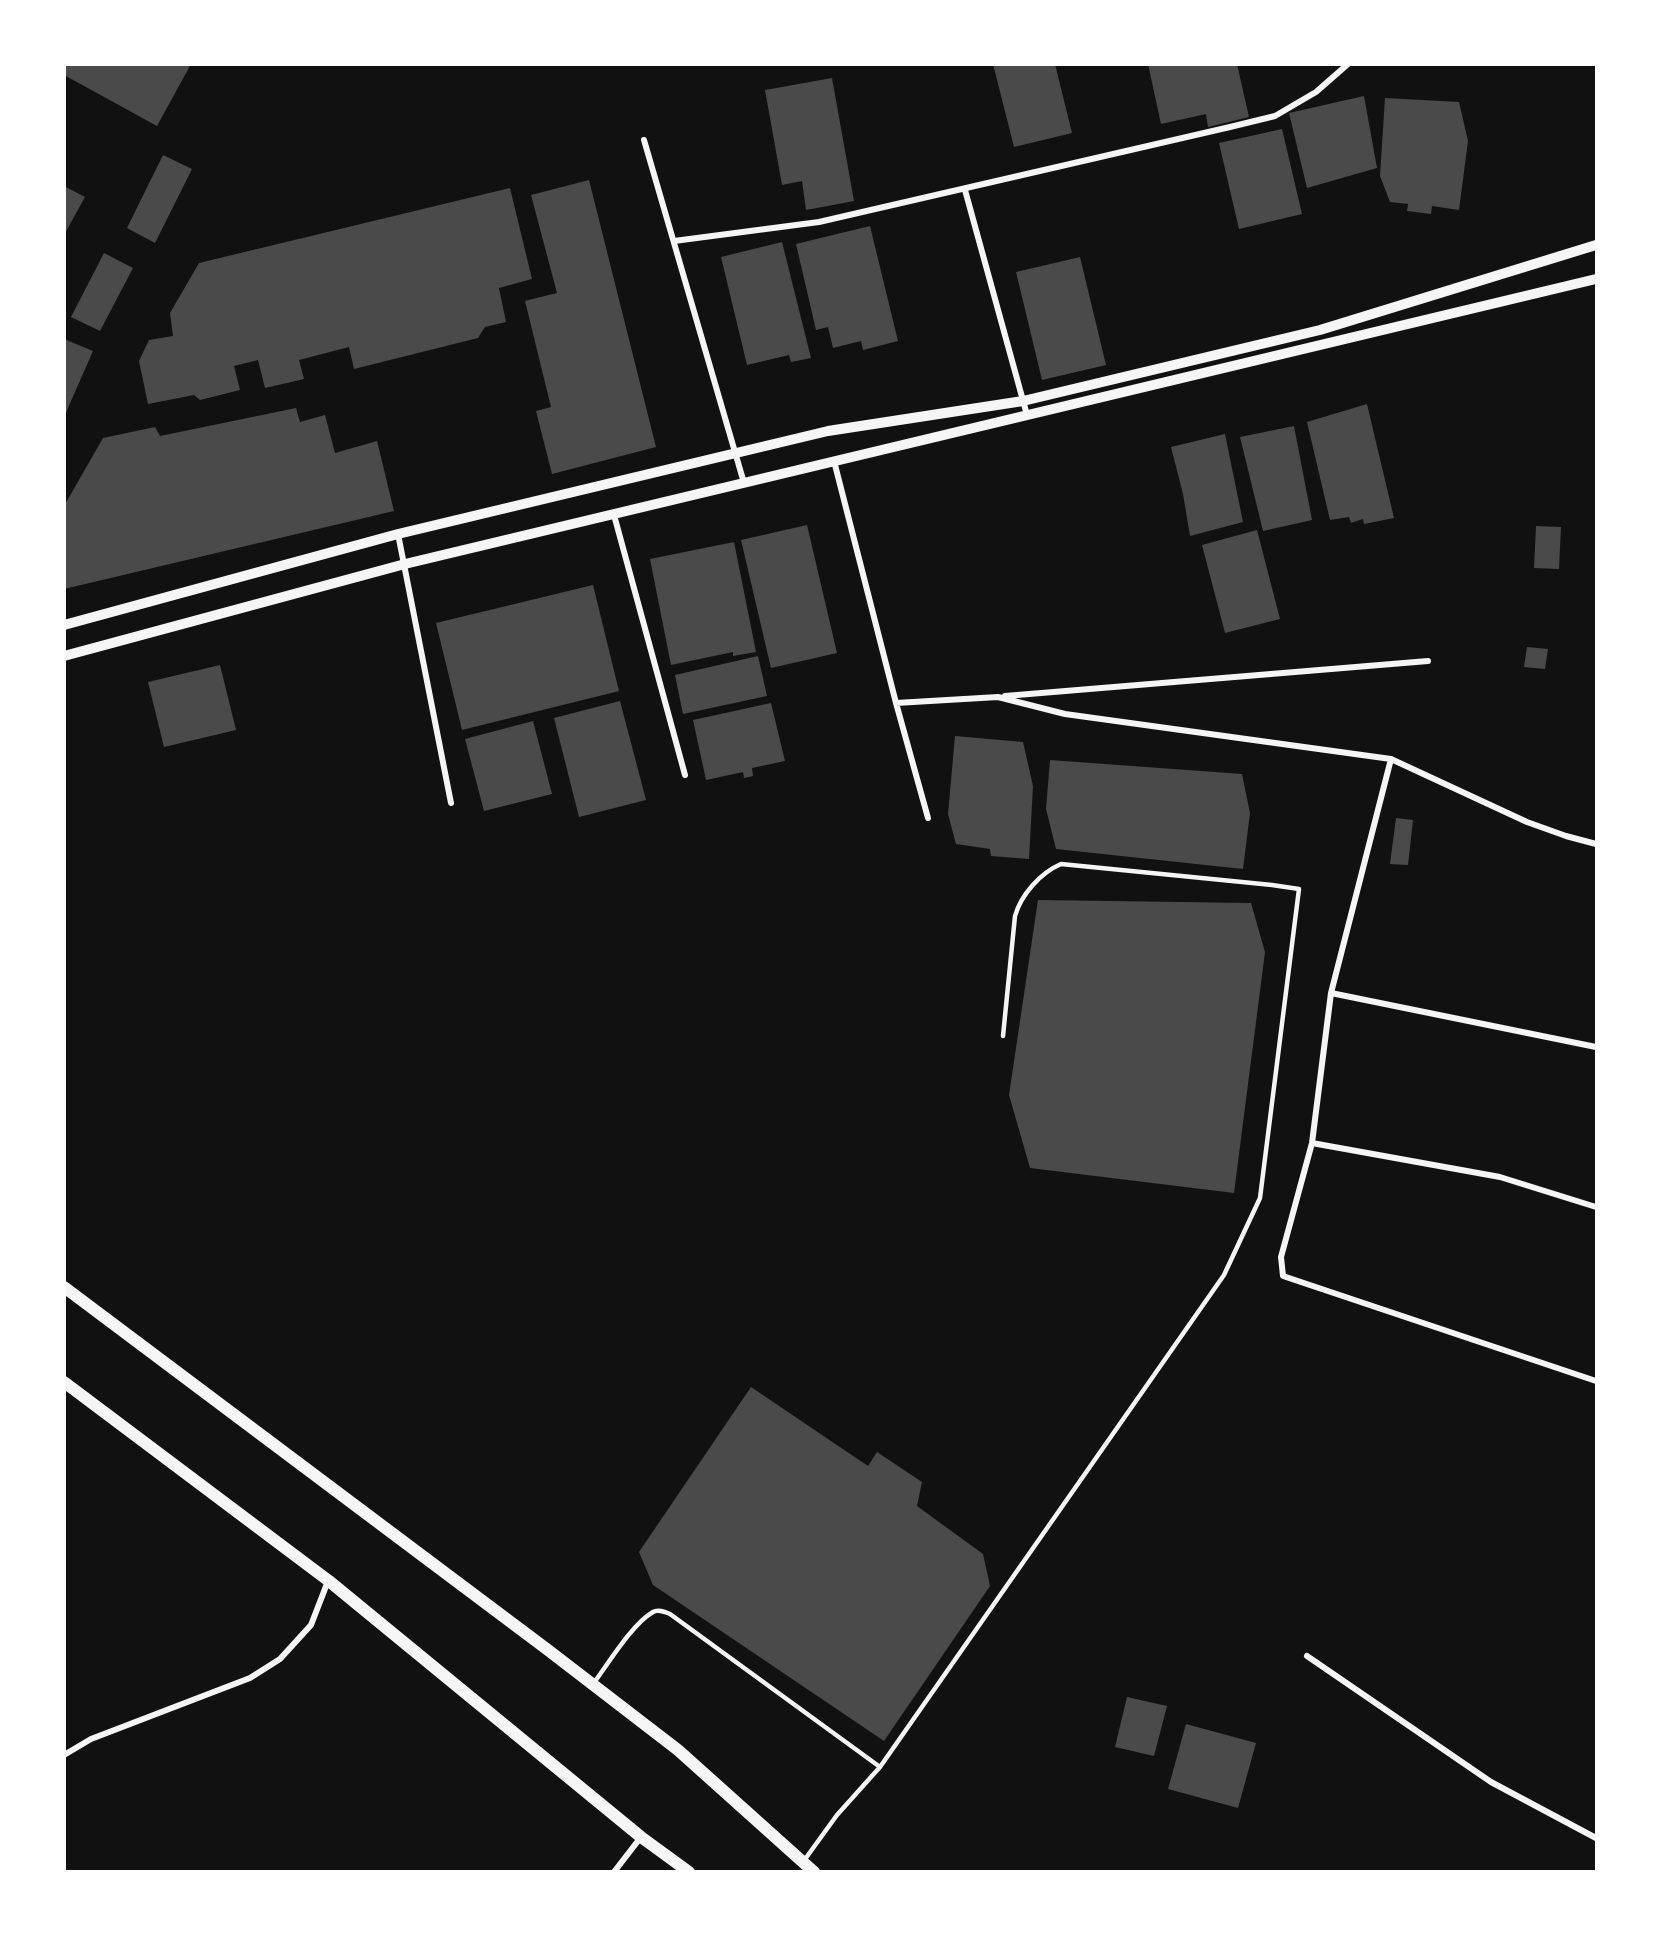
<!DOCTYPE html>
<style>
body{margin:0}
#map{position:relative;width:1661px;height:1936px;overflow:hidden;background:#111;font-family:Spectral,serif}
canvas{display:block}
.frame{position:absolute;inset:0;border:66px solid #fff;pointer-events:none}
</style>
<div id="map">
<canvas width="1661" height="1936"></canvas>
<div class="frame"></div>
</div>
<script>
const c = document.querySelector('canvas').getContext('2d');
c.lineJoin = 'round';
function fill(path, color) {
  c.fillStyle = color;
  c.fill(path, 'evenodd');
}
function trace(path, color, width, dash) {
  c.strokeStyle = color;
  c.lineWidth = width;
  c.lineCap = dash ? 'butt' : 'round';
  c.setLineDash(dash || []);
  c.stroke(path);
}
fill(new Path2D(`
 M 64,64 L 191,64 L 157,126 L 64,75 Z
 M 993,64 L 1055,64 L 1072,133 L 1014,147 Z
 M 1148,64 L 1237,64 L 1249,117 L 1208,127 L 1206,114 L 1161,124 Z
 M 832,78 L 854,201 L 806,210 L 802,181 L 782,185 L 765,90 Z
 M 1364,96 L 1377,168 L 1307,188 L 1289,113 Z
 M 1385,98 L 1459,102 L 1468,141 L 1459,210 L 1432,206 L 1431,214 L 1407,211 L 1408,204 L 1390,202 L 1380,176 Z
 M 1282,129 L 1302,214 L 1239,229 L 1219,143 Z
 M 163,155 L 192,169 L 155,243 L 127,228 Z
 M 589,180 L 656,447 L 552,474 L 536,411 L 551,407 L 525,301 L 557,293 L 531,195 Z
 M 64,186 L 85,197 L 64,235 Z
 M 510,188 L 532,279 L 499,288 L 506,322 L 485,327 L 478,338 L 354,369 L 349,347 L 299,360 L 304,379 L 265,388 L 258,360 L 234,366 L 240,390 L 200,400 L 194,395 L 148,404 L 139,361 L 149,340 L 173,336 L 170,313 L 199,263 Z
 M 870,226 L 898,341 L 863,350 L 861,341 L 833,348 L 828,327 L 816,330 L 796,244 Z
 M 782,242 L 811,358 L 791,362 L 789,355 L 747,365 L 721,257 Z
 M 104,253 L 133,268 L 100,331 L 71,317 Z
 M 1080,257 L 1106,365 L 1042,380 L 1016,272 Z
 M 64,339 L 93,351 L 64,417 Z
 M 1367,404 L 1394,518 L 1364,524 L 1363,519 L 1351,523 L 1349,517 L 1330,520 L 1307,422 Z
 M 296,408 L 300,422 L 325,415 L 335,453 L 377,441 L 394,511 L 64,589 L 64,506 L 103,438 L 155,427 L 160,436 Z
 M 1294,426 L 1312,520 L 1263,531 L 1240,437 Z
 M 1225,434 L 1243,522 L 1190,536 L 1183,494 L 1171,447 Z
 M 807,525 L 837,653 L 771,668 L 741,540 Z
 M 1536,526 L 1561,527 L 1559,569 L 1534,568 Z
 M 1257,530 L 1280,619 L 1225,633 L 1202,545 Z
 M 734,542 L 756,652 L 733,656 L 733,652 L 671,665 L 650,559 Z
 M 593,585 L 619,691 L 462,730 L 436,623 Z
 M 1527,647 L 1548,649 L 1545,669 L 1524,667 Z
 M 758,656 L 767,696 L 683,714 L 675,675 Z
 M 220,665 L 236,730 L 164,747 L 148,682 Z
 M 620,701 L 646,800 L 579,817 L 554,718 Z
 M 771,703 L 785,761 L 752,768 L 753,776 L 744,778 L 743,772 L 706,780 L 693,720 Z
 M 533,721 L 552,794 L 484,811 L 465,739 Z
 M 955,736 L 1023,742 L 1033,786 L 1029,859 L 991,856 L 990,849 L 956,844 L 948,814 Z
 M 1050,760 L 1242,774 L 1250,813 L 1243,869 L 1056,849 L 1046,809 Z
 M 1396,818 L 1413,820 L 1408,865 L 1390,864 Z
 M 1038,900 L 1251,903 L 1265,952 L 1234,1193 L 1030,1168 L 1009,1095 Z
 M 751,1387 L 868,1466 L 877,1452 L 922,1482 L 917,1506 L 983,1554 L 990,1586 L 884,1741 L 653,1585 L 639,1552 Z
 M 1127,1697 L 1167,1706 L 1154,1756 L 1115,1747 Z
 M 1186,1724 L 1256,1743 L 1238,1808 L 1168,1789 Z`), '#4a4a4a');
trace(new Path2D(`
 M 593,1684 C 608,1664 632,1624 653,1612 C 658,1609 665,1612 670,1614 L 880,1767
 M 803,1862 L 837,1815 L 880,1767 L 1224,1275 L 1260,1198 L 1299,889 L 1272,885 L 1061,864 C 1040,873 1021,895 1015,916 L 1003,1036`), '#f5f5f5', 4.5);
trace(new Path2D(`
 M 644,140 L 744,483
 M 965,190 L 1027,415
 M 674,241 L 819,222 L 1230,127 L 1275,116 L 1316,92 L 1348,64
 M 834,461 L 896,703 L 928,818
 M 614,515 L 685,775
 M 398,534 L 451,803
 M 1005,696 L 1428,661
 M 896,703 L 998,697 L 1065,714 L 1391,759 L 1527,822 L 1566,836 L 1596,844
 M 1391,759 L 1331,993 L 1312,1143 L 1281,1257 L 1283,1276 L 1596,1381
 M 1331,993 L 1596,1047
 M 1312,1143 L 1500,1177 L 1596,1207
 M 1307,1656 L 1491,1782 L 1596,1838
 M 64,1755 L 91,1739 L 250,1678 L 280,1659 L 311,1625 L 328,1581
 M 614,1872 L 641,1837`), '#f5f5f5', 6);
trace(new Path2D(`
 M 64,625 L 398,534 L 828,431 L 1023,401 L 1320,330 L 1596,245
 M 64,656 L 405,564 L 1596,279`), '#f5f5f5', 10);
trace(new Path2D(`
 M 64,1287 L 548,1650 L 678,1750 L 814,1872
 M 64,1382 L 329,1581 L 641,1837 L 689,1872`), '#f5f5f5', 12);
</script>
